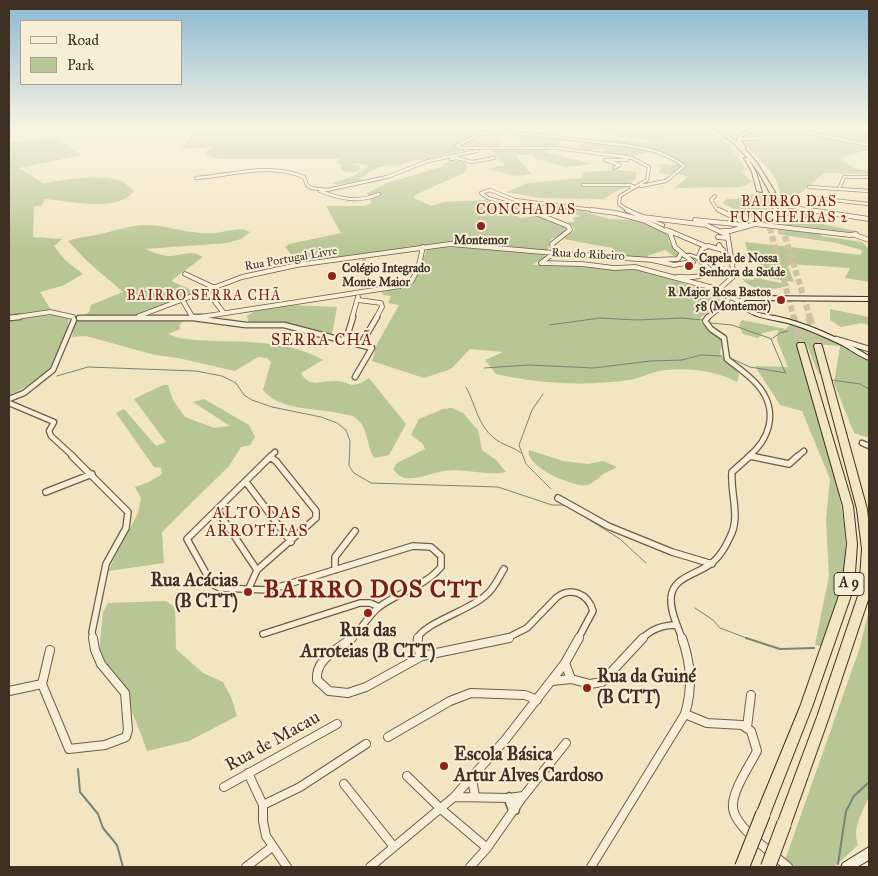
<!DOCTYPE html>
<meta charset="utf-8">
<style>
body{margin:0}
#map{position:relative;width:878px;height:876px;overflow:hidden;background:#f2e5c1;font-family:"IM FELL Great Primer",serif}
canvas{display:block}
.frame{position:absolute;inset:0;border:10px solid #3e3022;pointer-events:none}
.legend{position:absolute;left:20px;top:20px;width:162px;height:65px;box-sizing:border-box;background:#f7eed7;border:1px solid #ada28f;margin:0;padding:6px 9px;list-style:none;font-size:15px;color:#3e3022}
.legend li{display:flex;align-items:center;gap:10px;height:25px}
.legend b{width:25px;border:1px solid #ada28f}
</style>
<div id="map">
<canvas width="878" height="876"></canvas>
<div class="frame"></div>
<ul class="legend">
<li><b style="height:6px;background:#f7eed7"></b>Road</li>
<li><b style="height:14px;background:#b8c594"></b>Park</li>
</ul>
</div>
<script>
const c = document.querySelector('canvas').getContext('2d');
c.lineJoin = 'round';
function fill(path, color) {
  c.fillStyle = color;
  c.fill(path, 'evenodd');
}
function trace(path, color, width, dash) {
  c.strokeStyle = color;
  c.lineWidth = width;
  c.lineCap = dash ? 'butt' : 'round';
  c.setLineDash(dash || []);
  c.stroke(path);
}
function label(font, color, halo, rows, align = 'center') {
  c.font = font + ' "IM FELL Great Primer",serif';
  c.lineWidth = 4;
  c.setLineDash([]);
  c.textBaseline = 'middle';
  c.strokeStyle = halo;
  c.fillStyle = color;
  for (const [text, x, y, turn = 0] of rows) {
    c.save();
    c.translate(x, y);
    c.rotate((+turn || 0) * Math.PI / 180);
    c.textAlign = isNaN(turn) ? turn : align;
    if (halo) c.strokeText(text, 0, 0);
    c.fillText(text, 0, 0);
    c.restore();
  }
}
fill(new Path2D(`
 M 197,129 L 405,129 L 398,132 L 398,136 L 450,129 L 498,129 L 502,147 L 454,152 L 422,161 L 416,160 L 396,166 L 389,165 L 377,168 L 359,179 L 364,180 L 336,185 L 333,183 L 354,176 L 368,167 L 367,165 L 356,163 L 350,164 L 360,166 L 360,169 C 354,173 347,173 341,170 L 342,165 L 336,162 L 341,159 L 218,159 L 206,154 L 205,152 L 213,147 L 181,149 Z
 M 603,129 L 705,129 L 728,144 L 747,170 L 742,171 L 752,182 L 741,187 L 674,188 L 688,177 L 675,173 L 672,175 L 658,173 L 661,168 L 658,164 L 682,165 L 678,162 L 653,151 L 630,157 L 601,152 L 606,149 L 592,149 L 589,151 L 577,148 L 586,141 L 582,140 L 585,137 L 661,144 L 664,143 L 600,133 Z
 M 764,129 L 869,131 L 869,150 L 845,156 L 842,160 L 854,168 L 869,171 L 869,174 L 824,173 L 789,203 L 772,206 L 758,221 L 722,203 L 727,199 L 749,198 L 746,194 L 780,194 C 779,172 754,157 742,140 C 745,132 756,130 764,129 Z
 M 525,134 L 566,138 L 557,146 L 558,148 L 548,147 L 545,152 L 594,164 L 566,167 L 536,159 L 534,155 L 515,155 L 531,174 L 516,176 L 487,169 L 505,165 L 496,158 L 492,158 L 488,155 L 497,154 L 491,150 L 522,147 L 519,136 L 525,136 Z
 M 55,138 L 82,155 L 19,168 L 43,183 C 64,180 97,174 118,180 C 124,181 129,187 134,191 C 118,213 69,201 45,199 L 42,205 L 34,207 L 33,237 L 62,239 L 54,246 L 65,260 L 83,274 L 62,286 L 40,292 L 51,310 L 9,316 L 9,142 Z
 M 451,160 L 465,162 L 468,168 L 464,173 L 415,195 L 414,198 L 431,206 L 444,202 L 485,200 L 501,206 L 502,210 L 522,218 L 541,215 L 567,227 C 565,234 557,236 551,239 L 547,252 L 450,242 L 298,263 L 285,247 L 289,244 L 341,233 L 326,206 L 364,206 L 372,203 L 367,193 L 387,183 L 441,167 L 443,164 Z
 M 619,170 L 636,172 L 637,178 L 627,185 L 633,186 L 619,190 L 603,199 L 540,198 L 506,192 L 528,183 L 582,178 L 584,172 Z
 M 561,207 L 573,208 L 609,219 L 633,220 L 645,223 L 667,232 L 669,241 L 679,256 L 675,257 L 665,250 L 647,256 L 650,258 L 609,257 L 613,248 L 563,239 L 573,232 L 574,229 L 568,222 L 574,222 L 573,218 L 581,216 L 560,209 Z
 M 773,217 L 813,222 L 856,231 L 851,234 L 819,231 L 821,236 L 862,242 L 869,249 L 869,282 L 845,278 L 850,268 L 790,264 L 788,267 L 794,282 L 763,277 L 761,279 L 791,285 C 775,290 754,293 742,279 L 754,280 L 754,276 L 751,275 L 753,270 L 762,267 L 754,261 L 742,261 L 740,255 L 748,254 L 745,242 L 861,255 L 862,250 L 836,243 L 778,234 L 778,230 L 787,230 L 783,221 L 771,219 Z
 M 144,225 C 168,225 191,235 215,233 C 228,232 238,226 250,232 L 241,239 L 227,243 L 145,249 C 152,252 165,257 172,256 C 184,255 192,250 203,257 L 172,280 L 173,282 L 198,293 L 144,313 L 140,318 L 185,319 L 179,326 L 180,329 L 168,334 C 183,341 201,340 217,341 C 252,342 292,342 323,360 L 301,373 C 309,388 321,381 334,381 C 351,380 349,392 369,378 L 406,424 L 389,455 L 374,458 C 366,446 369,426 354,417 C 352,415 346,415 343,414 C 319,408 279,411 263,390 L 271,362 L 267,358 L 258,357 L 235,371 L 178,358 L 155,355 L 86,336 L 72,337 L 75,322 L 89,312 L 91,305 L 123,292 L 87,261 L 68,241 C 79,237 85,237 96,235 C 112,232 127,226 144,225 Z
 M 449,246 L 544,255 L 545,257 L 532,265 L 562,264 L 637,269 L 711,292 L 719,298 L 723,303 L 701,317 L 700,322 L 722,340 L 720,354 L 735,368 L 739,375 L 737,382 C 714,370 680,366 655,372 C 646,374 638,379 629,380 C 586,386 539,384 496,374 L 485,360 L 503,352 L 470,349 L 451,369 L 424,378 L 372,361 L 377,344 L 399,305 L 388,303 L 391,296 L 383,295 L 382,292 L 413,285 L 427,249 Z
 M 289,305 L 337,307 L 332,334 L 286,323 L 249,323 L 247,316 L 257,310 Z
 M 830,309 L 869,317 L 869,325 L 861,323 L 841,327 L 830,320 Z
 M 53,314 L 68,318 C 71,328 56,361 49,370 C 43,378 19,391 9,395 L 9,320 Z
 M 742,320 L 786,329 L 790,324 C 818,331 844,346 869,360 L 869,438 L 854,433 L 834,383 L 840,346 L 815,344 L 820,373 L 819,375 L 806,343 L 798,343 C 815,412 857,515 843,585 C 839,605 828,626 821,646 L 815,645 L 829,576 L 826,519 L 830,479 L 802,411 L 780,405 L 755,366 L 788,367 L 777,340 L 778,330 L 763,333 L 758,338 L 743,334 L 739,325 Z
 M 163,385 L 168,385 L 173,400 L 185,417 L 214,428 L 230,426 L 193,402 L 204,399 L 249,425 L 255,437 L 250,445 L 241,447 L 229,466 L 162,532 L 164,563 L 108,571 L 138,513 L 141,498 L 135,487 L 149,482 L 162,474 L 161,468 L 154,467 L 116,413 L 124,409 L 156,446 L 166,442 L 134,399 Z
 M 452,408 L 463,413 L 478,430 L 482,450 L 496,460 L 506,472 C 484,476 466,468 444,471 C 431,473 418,480 405,478 C 400,477 396,473 393,469 L 397,463 L 425,449 L 423,444 L 411,435 L 419,419 L 443,409 Z
 M 529,450 L 563,461 L 588,464 L 603,461 L 617,467 C 614,469 610,470 607,472 C 600,475 595,483 587,485 C 574,488 524,466 529,450 Z
 M 166,601 L 175,607 L 176,649 L 203,673 L 223,682 L 231,697 L 237,716 L 189,741 L 147,751 C 135,717 121,681 99,652 L 103,612 L 108,603 Z
 M 869,611 L 869,797 C 862,813 852,828 858,845 L 834,867 L 795,867 L 785,860 L 859,650 Z`), '#b8c594');
trace(new Path2D(`
 M 711,323 L 732,325 L 772,339
 M 549,325 L 600,318 L 637,320 L 682,318 L 702,320
 M 773,338 L 780,333 L 788,331
 M 771,339 L 785,372
 M 730,358 L 750,367 L 786,373
 M 484,368 L 529,365 L 593,368 L 650,361 L 682,360 L 701,355 L 722,356
 M 57,376 L 88,367 L 196,371 L 222,376 L 236,383 L 244,395 L 252,400 L 272,407 L 321,417 L 337,423 L 346,430 L 350,441 L 349,466 L 354,473 L 371,483 L 498,487 L 552,505 L 565,505
 M 832,380 L 860,384 L 869,389
 M 466,387 C 475,403 478,426 494,438 C 502,445 512,446 521,453
 M 543,394 L 532,410 L 519,445 L 526,464 L 551,489
 M 572,509 L 620,539 L 646,563
 M 695,608 L 713,620 L 720,628 L 749,639`), '#768678', 1);
trace(new Path2D(`
 M 746,638 L 780,649 L 814,648
 M 78,769 L 80,792 L 98,814 L 103,828 L 117,845 L 123,867
 M 838,864 L 846,811 L 854,796 L 869,782`), '#768678', 2);
trace(new Path2D(`
 M 717,138 L 742,139`), '#cec1a1', 2.5, [2.5, 1]);
trace(new Path2D(`
 M 363,293 L 364,257`), '#cec1a1', 4, [4, 2]);
trace(new Path2D(`
 M 760,191 L 765,211
 M 772,192 L 778,211`), '#cec1a1', 4.5, [4.5, 2.5]);
trace(new Path2D(`
 M 765,210 L 794,318
 M 777,210 L 810,318`), '#cec1a1', 6, [6, 3]);
trace(new Path2D(`
 M 793,317 L 801,345
 M 809,317 L 818,346`), '#cec1a1', 8, [8, 4]);
const pedestrian = new Path2D(`
 M 646,218 L 663,225
 M 684,256 L 690,255 L 698,258`);
const minorFar4 = new Path2D(`
 M 505,129 L 478,135 L 456,146 L 461,148 L 557,148 L 632,158 L 649,167 L 647,180 L 620,196 L 619,204 L 629,211
 M 500,132 C 530,133 559,138 588,141 C 622,145 656,145 684,166 L 666,181 L 641,186
 M 812,132 L 821,131 L 820,129
 M 742,139 L 760,138 L 762,135 L 758,132 L 771,130 L 798,131 L 869,145
 M 451,159 L 457,158 L 472,162 L 494,158
 M 614,168 L 620,165 L 605,160 L 627,160
 M 196,178 C 233,175 268,162 304,177 L 307,185 L 311,188 L 327,190 L 387,177 L 428,161 L 477,151
 M 583,185 L 630,185 L 633,186 L 632,188
 M 809,187 L 869,191
 M 839,189 L 844,177 L 869,177
 M 320,191 C 340,199 358,203 379,194
 M 715,196 L 711,200 L 717,209 L 721,211
 M 814,198 L 869,204
 M 532,211 L 488,198 L 481,193 L 490,190 L 515,200 L 601,211
 M 773,211 L 779,205 L 818,211`);
const minorFar3 = new Path2D(`
 M 528,210 L 568,226 L 570,230 L 552,244 L 554,253 L 652,260
 M 592,210 L 616,213 L 646,221
 M 627,210 L 643,217 L 706,225 L 727,235
 M 719,210 L 746,223
 M 810,210 L 869,219
 M 774,211 L 804,216
 M 643,220 L 670,233 L 675,247 L 693,262
 M 695,220 L 744,225
 M 756,224 L 768,217 L 775,210
 M 667,230 L 705,246
 M 722,231 L 730,231 L 755,224 L 850,235 L 856,234
 M 727,232 L 734,276 L 719,289 L 726,295 L 741,302
 M 855,235 L 869,240
 M 718,237 L 727,238
 M 719,245 L 726,256 L 731,257
 M 681,254 L 678,259 L 652,260 L 674,265 L 692,262
 M 185,274 L 215,288
 M 677,277 C 689,277 701,279 710,270 L 698,258 L 702,249 L 708,246 L 723,250
 M 207,291 L 223,312
 M 358,300 L 381,303 L 382,307 L 376,318
 M 183,301 L 193,318
 M 139,316 L 242,277 L 297,265 L 450,244 L 554,253 L 541,263 L 582,264 L 614,268 L 635,267 L 725,291
 M 10,318 L 50,312 L 73,317
 M 194,318 L 400,286 L 411,282 L 418,269 L 423,247
 M 352,318 L 358,297
 M 707,318 L 726,303 L 730,295`);
const minorFar2 = new Path2D(`
 M 192,317 L 202,317
 M 708,317 L 705,321 L 711,329 L 724,338 L 727,359 C 738,368 751,376 760,388 C 778,412 770,439 748,457
 M 9,318 L 19,317
 M 79,318 L 193,318 L 246,325 L 284,325 L 372,348 L 355,377
 M 836,339 L 869,349
 M 346,340 L 353,317
 M 361,344 L 377,317
 M 9,399 L 24,393 L 53,370 L 74,320
 M 9,403 L 54,422 L 49,431 L 51,436 L 74,457
 M 862,443 L 869,446
 M 750,456 L 755,457
 M 270,457 L 275,452
 M 797,457 L 804,451`);
const minorFar1 = new Path2D(`
 M 72,456 L 128,512 L 126,528 L 106,564 L 92,632 L 93,639
 M 271,456 L 187,539 L 212,584 L 220,588 L 269,590 L 413,546 L 431,547 L 441,556 L 441,567 C 424,587 399,592 379,607 C 368,616 361,630 351,639
 M 750,456 L 789,464 L 798,456
 M 246,482 L 291,542
 M 46,492 L 92,474
 M 558,498 L 608,526 L 672,552 L 712,564
 M 217,510 L 257,570
 M 335,570 L 335,557 L 355,531
 M 249,588 L 257,570 L 316,518 L 316,511 L 276,461 L 270,457
 M 263,634 L 360,603 L 370,603 L 379,607
 M 417,639 C 423,623 471,610 486,595 C 494,589 499,577 504,569
 M 505,639 L 527,628 L 556,598 C 570,586 588,593 593,611 L 578,639
 M 642,639 C 651,629 663,625 677,625
 M 682,639 C 678,626 670,612 671,598 C 672,576 700,574 713,562 C 720,556 726,546 730,537 C 741,517 730,493 732,472 L 750,456`);
const minor = new Path2D(`
 M 352,638 C 338,649 315,659 317,680 L 329,691 L 348,693 L 366,687 L 422,656 L 509,638
 M 418,638 L 417,646 L 421,656
 M 579,638 L 565,663 L 571,679 L 590,684 L 602,682 L 643,638
 M 50,650 L 42,684 L 69,749 L 105,745 L 126,737 L 128,730 L 125,693 L 101,664 L 95,650 L 93,638
 M 552,681 L 571,679
 M 9,691 L 42,684
 M 685,714 L 707,723 L 742,725 L 751,731 L 757,751 C 750,765 731,792 733,808 C 735,828 774,854 788,867
 M 747,727 L 751,695
 M 388,737 L 450,701 L 471,693 L 525,695 L 537,700
 M 248,773 L 263,805 L 263,821 L 266,836 L 287,867
 M 407,776 L 441,809 L 487,848
 M 472,778 L 475,797
 M 344,784 L 394,847
 M 224,787 L 337,724
 M 454,797 L 509,798 L 523,796
 M 263,805 L 300,787 L 366,744
 M 246,867 L 272,847
 M 370,867 L 454,797 L 505,740 L 565,663
 M 470,867 L 487,848 L 522,798 L 566,743
 M 591,867 L 685,714 C 693,687 691,664 682,638`);
const tertiary = new Path2D(`
 M 509,793 L 513,795 L 519,809 L 518,813 L 514,814 L 510,813 L 504,798 L 505,795 Z`);
const secondary = new Path2D(`
 M 750,296 L 869,297 L 869,301 L 750,300 L 745,300 L 744,302 C 750,313 763,314 775,316 C 808,323 840,338 869,356 L 869,360 C 860,357 851,350 842,345 C 825,337 808,329 791,324 C 774,319 748,319 738,302 L 741,298 Z
 M 869,847 L 869,860 L 857,867 L 841,867 L 843,863 Z`);
const motorway = new Path2D(`
 M 715,129 L 719,129 L 739,143 L 737,141 L 738,135 L 751,129 L 756,129 L 741,137 L 741,141 L 746,147 L 744,148 L 757,163 L 775,192 L 774,193 L 770,193 L 759,173 L 747,157 L 733,143 Z
 M 744,158 L 748,158 L 756,172 L 762,192 L 757,191 L 752,172 Z
 M 798,343 L 804,343 L 805,345 L 853,506 L 857,544 L 854,587 L 812,707 L 768,819 L 763,821 L 758,819 L 756,814 L 800,707 L 842,587 L 847,544 L 843,506 L 797,345 Z
 M 815,344 L 821,344 L 822,346 L 867,509 L 869,527 L 869,597 L 829,717 L 791,824 L 789,829 L 784,831 L 779,829 L 777,824 L 817,717 L 859,593 L 862,549 L 857,509 L 814,346 Z`);
trace(pedestrian, '#6b5d4a', 4.5);
trace(minorFar4, '#6b5d4a', 4);
trace(minorFar3, '#6b5d4a', 5.5);
trace(minorFar2, '#6b5d4a', 7);
trace(minorFar1, '#6b5d4a', 8);
trace(minor, '#6b5d4a', 10);
trace(tertiary, '#6b5d4a', 3);
trace(secondary, '#3e3022', 2);
trace(motorway, '#3e3022', 2);
trace(pedestrian, '#f7eed7', 2.5);
trace(minorFar4, '#f7eed7', 2.5);
trace(minorFar3, '#f7eed7', 4);
trace(minorFar2, '#f7eed7', 4.5);
trace(minorFar1, '#f7eed7', 5.5);
trace(minor, '#f7eed7', 8);
fill(tertiary, '#f7eed7');
fill(secondary, '#f7eed7');
fill(motorway, '#f2e5c1');
const motorwayBridge = new Path2D(`
 M 742,867 L 763,814
 M 768,867 L 784,824`);
trace(motorwayBridge, '#3e3022', 16, []);
trace(motorwayBridge, '#f2e5c1', 14);
const sky = c.createLinearGradient(0, 0, 0, 251);
sky.addColorStop(0, '#89b8d2');
sky.addColorStop(0.51, '#f9f3e3');
sky.addColorStop(1, '#f9f3e300');
c.fillStyle = sky;
c.fillRect(0, 0, 878, 251);
for (const [x, y, r, color] of [
 [481,226,5,"#8f2418"],
 [689,266,5,"#8f2418"],
 [332,276,5,"#8f2418"],
 [781,300,5,"#8f2418"],
 [248,592,5,"#8f2418"],
 [368,613,5,"#8f2418"],
 [587,688,5,"#8f2418"],
 [444,766,5,"#8f2418"]
]) {
  const dot = new Path2D();
  dot.arc(x, y, r, 0, 2 * Math.PI);
  c.fillStyle = color;
  c.fill(dot);
  trace(dot, '#f7eed7', 2);
}
label('bold 12px', '#3e3022', '#f7eed7', [
 ["Montemor",481,241,"center"],
 ["Capela de Nossa",699,259],
 ["Senhora da Saúde",699,273],
 ["Colégio Integrado",342,269],
 ["Monte Maior",342,283],
 ["R Major Rosa Bastos",771,293,"right"],
 ["58 (Montemor)",771,307,"right"]
], 'left');
label('12px', '#3e3022', '#f7eed7', [
 ["Rua do Ribeiro",588,255,3],
 ["Rua Portugal Livre",291,259,-10]
]);
c.letterSpacing = '1px';
label('14px', '#7a1f14', '#f7eed7', [
 ["BAIRRO DAS",789,203],
 ["FUNCHEIRAS 2",789,219],
 ["CONCHADAS",526,211],
 ["BAIRRO SERRA CHÃ",204,297]
]);
c.letterSpacing = '0px';
for (const [x, y, w] of [
 [849,584,30]
]) {
  const box = new Path2D();
  box.roundRect(x - w / 2, y - 11.5, w, 23, 4);
  c.fillStyle = '#f7eed7';
  c.fill(box);
  trace(box, '#3e3022', 1);
}
label('bold 14px', '#3e3022', null, [
 ["A 9",849,584]
]);
c.letterSpacing = '1px';
label('16px', '#7a1f14', '#f7eed7', [
 ["SERRA CHÃ",322,341],
 ["ALTO DAS",257,514],
 ["ARROTEIAS",257,532]
]);
c.letterSpacing = '0px';
label('bold 18px', '#3e3022', '#f7eed7', [
 ["Rua Acácias",238,582,"right"],
 ["(B CTT)",238,603,"right"],
 ["Rua das",368,632,"center"],
 ["Arroteias (B CTT)",368,653,"center"],
 ["Rua da Guiné",597,678],
 ["(B CTT)",597,699],
 ["Escola Básica",454,756],
 ["Artur Alves Cardoso",454,777]
], 'left');
label('18px', '#3e3022', '#f7eed7', [
 ["Rua de Macau",273,742,-29]
]);
c.letterSpacing = '1px';
label('bold 24px', '#7a1f14', '#f7eed7', [
 ["BAIRRO DOS CTT",373,591]
]);
c.letterSpacing = '0px';
</script>
